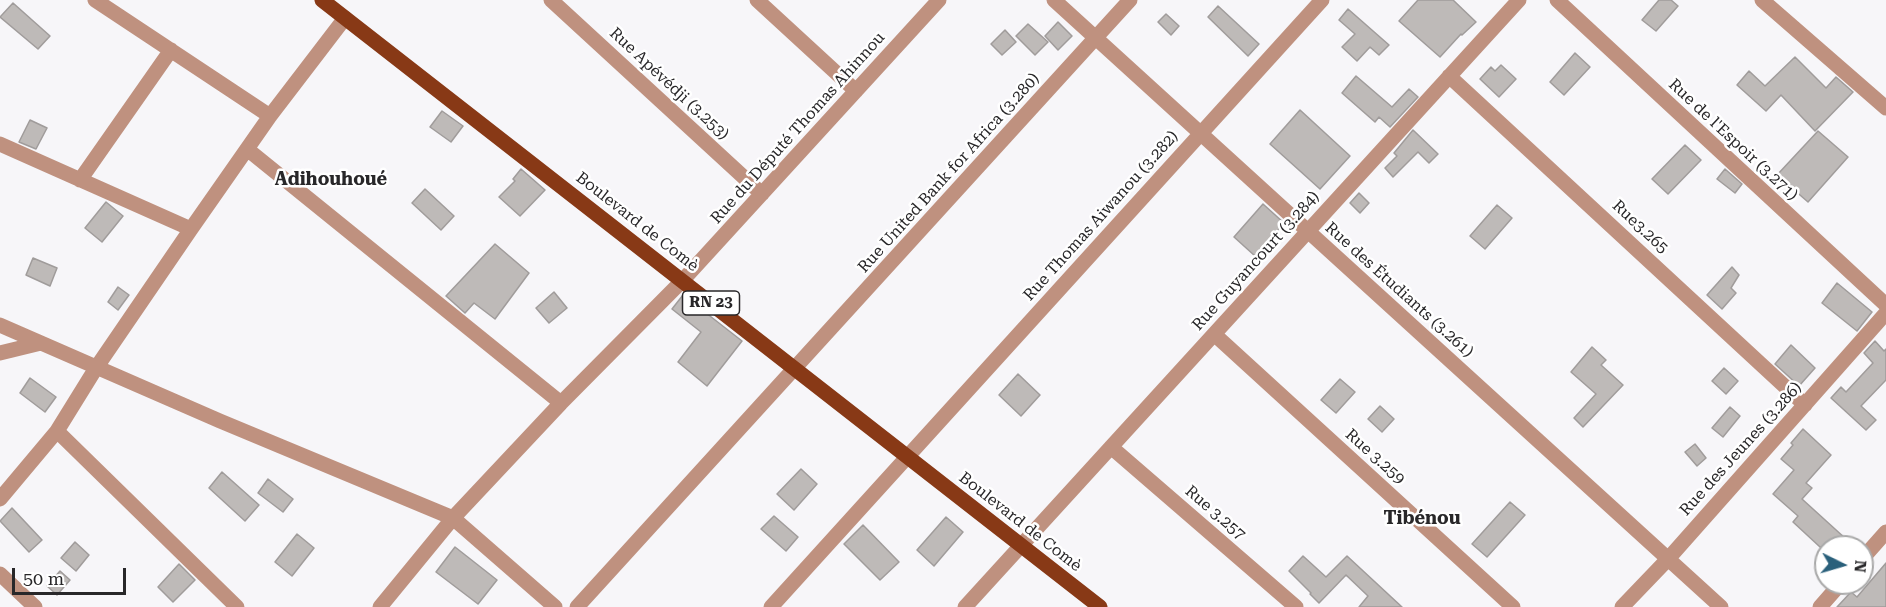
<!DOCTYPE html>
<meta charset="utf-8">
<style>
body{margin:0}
#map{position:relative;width:1886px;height:607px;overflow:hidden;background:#f7f6f9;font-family:"Roboto Serif",serif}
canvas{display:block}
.north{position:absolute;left:1814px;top:535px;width:60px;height:60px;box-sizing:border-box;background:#fff;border:2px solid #a9a9a9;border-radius:50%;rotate:95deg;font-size:16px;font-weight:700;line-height:24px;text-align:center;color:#282729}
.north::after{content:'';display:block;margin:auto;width:21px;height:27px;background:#2a607b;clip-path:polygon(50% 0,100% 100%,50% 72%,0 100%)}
.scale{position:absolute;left:12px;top:568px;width:114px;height:27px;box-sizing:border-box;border:3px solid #282729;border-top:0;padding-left:8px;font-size:18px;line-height:21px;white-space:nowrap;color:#282729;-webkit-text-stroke:4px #fff;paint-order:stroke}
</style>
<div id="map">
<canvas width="1886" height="607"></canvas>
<div class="north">N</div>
<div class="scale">50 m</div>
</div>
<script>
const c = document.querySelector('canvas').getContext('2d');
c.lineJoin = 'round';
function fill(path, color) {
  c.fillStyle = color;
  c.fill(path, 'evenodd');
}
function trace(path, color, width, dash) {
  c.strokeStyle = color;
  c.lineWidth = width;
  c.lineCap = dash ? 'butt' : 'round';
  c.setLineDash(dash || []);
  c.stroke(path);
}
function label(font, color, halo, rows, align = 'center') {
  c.font = font + ' "Roboto Serif",serif';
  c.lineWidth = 5;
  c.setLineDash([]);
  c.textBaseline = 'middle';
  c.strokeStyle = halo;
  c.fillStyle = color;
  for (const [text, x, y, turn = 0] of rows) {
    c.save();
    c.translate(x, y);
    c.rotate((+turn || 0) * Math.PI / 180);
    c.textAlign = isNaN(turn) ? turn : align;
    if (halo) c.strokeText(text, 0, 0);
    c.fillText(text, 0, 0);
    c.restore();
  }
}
const building = new Path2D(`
 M 1418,0 L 1453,0 L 1476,22 L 1462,35 L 1461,34 L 1440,57 L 1399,21 Z
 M 1659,0 L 1671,0 L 1678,6 L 1656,31 L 1642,20 Z
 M 13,3 L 50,36 L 38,49 L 0,17 Z
 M 1218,6 L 1259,44 L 1248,56 L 1208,17 Z
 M 1348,9 L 1389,45 L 1379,55 L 1370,47 L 1357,61 L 1342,47 L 1355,34 L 1339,20 Z
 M 1166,14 L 1179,26 L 1171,35 L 1158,22 Z
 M 1058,22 L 1072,36 L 1058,50 L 1045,36 Z
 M 1028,24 L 1048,42 L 1035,55 L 1016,36 Z
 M 1005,30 L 1016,42 L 1002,55 L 991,44 Z
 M 1575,53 L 1590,67 L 1564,95 L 1550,82 Z
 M 1795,57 L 1826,88 L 1836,77 L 1853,92 L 1815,131 L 1781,95 L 1766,111 L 1737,85 L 1749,71 L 1765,86 Z
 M 1501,65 L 1516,79 L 1499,97 L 1480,79 L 1491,67 L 1495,71 Z
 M 1356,76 L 1392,107 L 1409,89 L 1418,97 L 1390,127 L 1379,117 L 1375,122 L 1342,93 Z
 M 1300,110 L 1350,156 L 1320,189 L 1270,144 Z
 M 442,111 L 463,126 L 451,142 L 430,127 Z
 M 30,120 L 47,128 L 36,149 L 19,142 Z
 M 1413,130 L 1438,154 L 1429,163 L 1418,152 L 1393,177 L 1385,168 L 1397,156 L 1394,153 Z
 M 1818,131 L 1848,157 L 1808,202 L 1777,175 Z
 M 1685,145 L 1701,160 L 1668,194 L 1652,179 Z
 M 521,169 L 545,190 L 520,216 L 499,197 L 515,181 L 513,179 Z
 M 1725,169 L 1742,184 L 1735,193 L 1717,179 Z
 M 425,189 L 454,216 L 441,230 L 412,203 Z
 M 1359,193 L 1369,203 L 1360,213 L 1350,203 Z
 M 106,202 L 123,216 L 102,242 L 85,228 Z
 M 1263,204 L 1284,223 L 1255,256 L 1234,237 Z
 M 1497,205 L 1512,218 L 1485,249 L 1470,236 Z
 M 495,244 L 529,273 L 495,319 L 474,303 L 465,313 L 446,296 Z
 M 33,258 L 57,268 L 50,286 L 26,275 Z
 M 1732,267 L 1739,275 L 1731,288 L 1736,293 L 1722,309 L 1707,295 Z
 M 1837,283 L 1872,312 L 1857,331 L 1822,303 Z
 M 118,287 L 129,295 L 118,310 L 108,302 Z
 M 554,292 L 567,308 L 549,323 L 536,308 Z
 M 683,295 L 742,341 L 707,386 L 678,362 L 701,332 L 672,309 Z
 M 1875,341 L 1884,351 L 1886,349 L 1886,380 L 1861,406 L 1876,420 L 1866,430 L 1831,398 L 1841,387 L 1846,392 L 1873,363 L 1864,353 Z
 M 1791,345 L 1815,368 L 1799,386 L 1775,364 Z
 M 1592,347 L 1606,360 L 1601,365 L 1623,385 L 1583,427 L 1574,418 L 1596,394 L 1571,372 Z
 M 1724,368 L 1738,381 L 1726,394 L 1712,381 Z
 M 1018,374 L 1040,395 L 1021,416 L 999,395 Z
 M 30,378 L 56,397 L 45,412 L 20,393 Z
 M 1340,379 L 1355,392 L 1336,413 L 1321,400 Z
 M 1380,406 L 1394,419 L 1382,432 L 1368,419 Z
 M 1730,407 L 1740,416 L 1723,437 L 1712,428 Z
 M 1803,429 L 1831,455 L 1806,483 L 1812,488 L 1802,499 L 1846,539 L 1839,547 L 1820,547 L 1793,522 L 1798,516 L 1773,494 L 1794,470 L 1781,459 L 1793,445 L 1791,443 Z
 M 1695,444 L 1706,458 L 1697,466 L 1685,452 Z
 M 801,469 L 817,484 L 794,510 L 777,494 Z
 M 222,472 L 259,505 L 245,521 L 209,488 Z
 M 268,479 L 293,499 L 283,512 L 258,493 Z
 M 1510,502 L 1525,515 L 1487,557 L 1472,544 Z
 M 12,508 L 42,540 L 29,552 L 0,521 Z
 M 774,516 L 798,537 L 786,551 L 761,529 Z
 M 946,517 L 963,532 L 934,566 L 917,550 Z
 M 863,525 L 899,562 L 880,580 L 844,544 Z
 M 297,534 L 314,548 L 292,576 L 275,562 Z
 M 75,542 L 89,555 L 76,571 L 61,558 Z
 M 455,547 L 497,580 L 478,604 L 436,572 Z
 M 1303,556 L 1326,577 L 1347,556 L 1402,607 L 1359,607 L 1368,596 L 1346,575 L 1319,603 L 1310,594 L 1311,593 L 1289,571 Z
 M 1886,563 L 1886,607 L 1837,607 L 1851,592 L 1857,597 Z
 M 179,564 L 195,580 L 173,602 L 158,587 Z
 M 60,571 L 70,580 L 57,595 L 47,586 Z`);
fill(building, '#bebab8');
trace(building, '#a09c9b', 1.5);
trace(new Path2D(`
 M 95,0 L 270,116
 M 551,0 L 762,194
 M 757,0 L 856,91
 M 1054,0 L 1721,607
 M 1557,0 L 1886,305
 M 1762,0 L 1886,108
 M 1449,76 L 1805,405
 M 0,144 L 191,229
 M 247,149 L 561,403
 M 80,180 L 171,50
 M 0,325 L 220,421 L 453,518 L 555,607
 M 1214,334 L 1513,607
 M 0,353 L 41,343
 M 57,431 L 237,607
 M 1111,447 L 1296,607
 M 0,499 L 57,431 L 96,368 L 191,229 L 270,116 L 345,18
 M 1862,559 L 1886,532
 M 0,574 L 35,607
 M 380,607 L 453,518 L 561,403 L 683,280 L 939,0
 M 577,607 L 1130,0
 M 771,607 L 1322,0
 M 965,607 L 1519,0
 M 1622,607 L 1668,559 L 1886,313
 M 1820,607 L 1841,583`), '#bf917f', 15);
trace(new Path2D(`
 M 322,0 L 1100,607`), '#883916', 15);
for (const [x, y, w] of [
 [711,303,57]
]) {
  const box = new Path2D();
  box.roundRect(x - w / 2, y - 12, w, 24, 4.5);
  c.fillStyle = '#fff';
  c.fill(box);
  trace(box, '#282729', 1.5);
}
label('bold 15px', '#282729', null, [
 ["RN 23",711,303]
]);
label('16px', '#282729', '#fff', [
 ["Rue Apévédji (3.253)",669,84,43],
 ["Rue du Député Thomas Ahinnou",798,128,-48],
 ["Rue de l'Espoir (3.271)",1733,140,43],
 ["Rue United Bank for Africa (3.280)",949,173,-48],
 ["Rue Thomas Aiwanou (3.282)",1101,216,-48],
 ["Boulevard de Comè",637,222,38],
 ["Rue3.265",1640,227,43],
 ["Rue Guyancourt (3.284)",1256,261,-48],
 ["Rue des Étudiants (3.261)",1399,290,42],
 ["Rue des Jeunes (3.286)",1741,449,-48],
 ["Rue 3.259",1375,457,42],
 ["Rue 3.257",1215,513,41],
 ["Boulevard de Comè",1020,522,38]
]);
label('bold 18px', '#282729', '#fff', [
 ["Adihouhoué",331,180],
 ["Tibénou",1422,519]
]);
</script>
